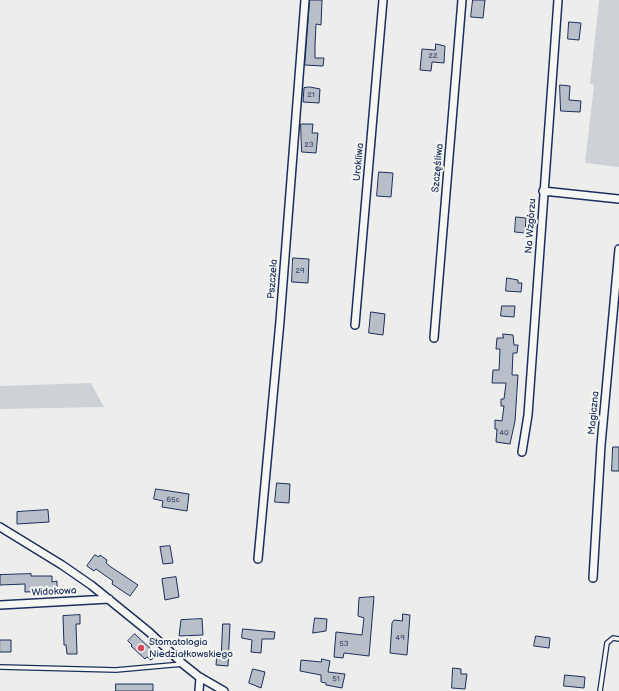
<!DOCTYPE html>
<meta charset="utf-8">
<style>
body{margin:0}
canvas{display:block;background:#edeeec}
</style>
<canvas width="619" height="691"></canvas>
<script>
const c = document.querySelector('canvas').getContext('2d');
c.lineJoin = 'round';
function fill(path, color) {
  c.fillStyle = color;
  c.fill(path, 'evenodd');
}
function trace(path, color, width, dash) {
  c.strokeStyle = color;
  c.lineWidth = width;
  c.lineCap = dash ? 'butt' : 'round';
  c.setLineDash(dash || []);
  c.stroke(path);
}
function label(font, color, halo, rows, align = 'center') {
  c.font = font + ' "Balsamiq Sans",sans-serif';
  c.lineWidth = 4;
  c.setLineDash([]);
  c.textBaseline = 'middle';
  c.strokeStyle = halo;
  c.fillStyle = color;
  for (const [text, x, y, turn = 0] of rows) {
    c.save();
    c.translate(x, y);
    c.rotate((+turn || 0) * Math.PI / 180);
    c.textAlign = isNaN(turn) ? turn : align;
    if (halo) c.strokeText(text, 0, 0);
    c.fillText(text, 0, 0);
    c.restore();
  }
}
fill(new Path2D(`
 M 599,0 L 619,0 L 619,167 L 585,163 L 594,85 L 590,84 Z
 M 91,383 L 104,407 L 0,409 L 0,386 Z`), '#ced2d7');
const building = new Path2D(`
 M 310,0 L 322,0 L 321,25 L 316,24 L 315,45 L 315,58 L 324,58 L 323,66 L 305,65 Z
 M 473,0 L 485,0 L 483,18 L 471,17 Z
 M 569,22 L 581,23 L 579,40 L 568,39 Z
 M 436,44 L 445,46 L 444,63 L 432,62 L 431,71 L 420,70 L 422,49 L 435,50 Z
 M 560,85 L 570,86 L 569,100 L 581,101 L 580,112 L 561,111 Z
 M 310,87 L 320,89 L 319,103 L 303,102 L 304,88 Z
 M 301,124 L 313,124 L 312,133 L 318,133 L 316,153 L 302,152 Z
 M 379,172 L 393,173 L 391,197 L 377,196 Z
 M 516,217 L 526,218 L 525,233 L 515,232 Z
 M 293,258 L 309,259 L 308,283 L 292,282 Z
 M 507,278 L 518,280 L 518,283 L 522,283 L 521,292 L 506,291 Z
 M 502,306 L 515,306 L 514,317 L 501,316 Z
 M 371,312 L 385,314 L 383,335 L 369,333 Z
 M 503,334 L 513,335 L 514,345 L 518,345 L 517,353 L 513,353 L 512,375 L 518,375 L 515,421 L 510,444 L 496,442 L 497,429 L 495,429 L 495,420 L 502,421 L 504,406 L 501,406 L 501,399 L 504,399 L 506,383 L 492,383 L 493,370 L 499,370 L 500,349 L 496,349 L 497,338 L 503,338 Z
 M 613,447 L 619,447 L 619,471 L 612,471 Z
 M 277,483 L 290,484 L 289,503 L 275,502 Z
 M 156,489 L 189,494 L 187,511 L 162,507 L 163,501 L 154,499 Z
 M 48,510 L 49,522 L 17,524 L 17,512 Z
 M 170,546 L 173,563 L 163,564 L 160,547 Z
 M 95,555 L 99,557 L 100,555 L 107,560 L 106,563 L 111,567 L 138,585 L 130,596 L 112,584 L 113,581 L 96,569 L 94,571 L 87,566 Z
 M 31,574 L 31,576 L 52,576 L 52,582 L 57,581 L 57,591 L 25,592 L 25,584 L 0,585 L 0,575 Z
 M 176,577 L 179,597 L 165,600 L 162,579 Z
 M 374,597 L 369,656 L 344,653 L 343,658 L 334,657 L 336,632 L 362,635 L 364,618 L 358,616 L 359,598 Z
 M 403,614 L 410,615 L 407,655 L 390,653 L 392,623 L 394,620 L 402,621 Z
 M 80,615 L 80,624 L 76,624 L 77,654 L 67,654 L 66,645 L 64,645 L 63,616 Z
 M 315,618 L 327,619 L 326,631 L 313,633 Z
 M 202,619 L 203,635 L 179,636 L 181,620 Z
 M 223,624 L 230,624 L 228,666 L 216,665 L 217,653 L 221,653 Z
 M 243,629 L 275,632 L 274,639 L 262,639 L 261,653 L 251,652 L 252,640 L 242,638 Z
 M 135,634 L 157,655 L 151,660 L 147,657 L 145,659 L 131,646 L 132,645 L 128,641 Z
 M 536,636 L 550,638 L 549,648 L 534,646 Z
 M 0,640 L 11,640 L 11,652 L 0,652 Z
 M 322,659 L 330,661 L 328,672 L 345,674 L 342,688 L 326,685 L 326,683 L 321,682 L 321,675 L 300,671 L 301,660 L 321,662 Z
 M 453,668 L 461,669 L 461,674 L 467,674 L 465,689 L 452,688 Z
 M 253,669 L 265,672 L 261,688 L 249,683 Z
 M 565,675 L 585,677 L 584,688 L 564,686 Z
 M 116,684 L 153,684 L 153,691 L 116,691 Z`);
fill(building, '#b9bfc8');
trace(building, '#1b2f5e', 1);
const lane = new Path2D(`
 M 0,667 L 116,670 L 183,664
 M 600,691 L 607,643 L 613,638 L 619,639`);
const street = new Path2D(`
 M 543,191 L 619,199
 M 355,325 L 383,0
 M 434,338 L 462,0
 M 522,452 L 528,415 L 558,0
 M 0,527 L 62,565 L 91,585 L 149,632 L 183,664 L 198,676 L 224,691
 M 258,559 L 280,321 L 305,0
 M 593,578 L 601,445 L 619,249
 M 0,605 L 109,599
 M 199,691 L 200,677`);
trace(lane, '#1b2f5e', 6);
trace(street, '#1b2f5e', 10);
trace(lane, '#f6f6f2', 3.5);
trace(street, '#f6f6f2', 7);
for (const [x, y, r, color] of [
 [141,648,4,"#d1495b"]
]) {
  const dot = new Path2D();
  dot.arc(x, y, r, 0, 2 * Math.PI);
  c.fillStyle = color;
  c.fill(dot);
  trace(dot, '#f6f6f2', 1.5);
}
label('8px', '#425378', null, [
 ["22",433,56],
 ["21",311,95],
 ["23",309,145],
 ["29",300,271],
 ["40",504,433],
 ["65c",173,500],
 ["49",400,638],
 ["53",344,644],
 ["51",336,679]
]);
label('10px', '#1b2f5e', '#f6f6f2', [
 ["Urokliwa",359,162,-85],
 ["Szczęśliwa",438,168,-85],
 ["Na Wzgórzu",531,226,-86],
 ["Pszczela",273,279,-86],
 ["Magiczna",594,413,-85],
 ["Widokowa",54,592,-3]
]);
label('10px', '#1b2f5e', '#f6f6f2', [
 ["Stomatologia",149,642],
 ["Niedziałkowskiego",149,654]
], 'left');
</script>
